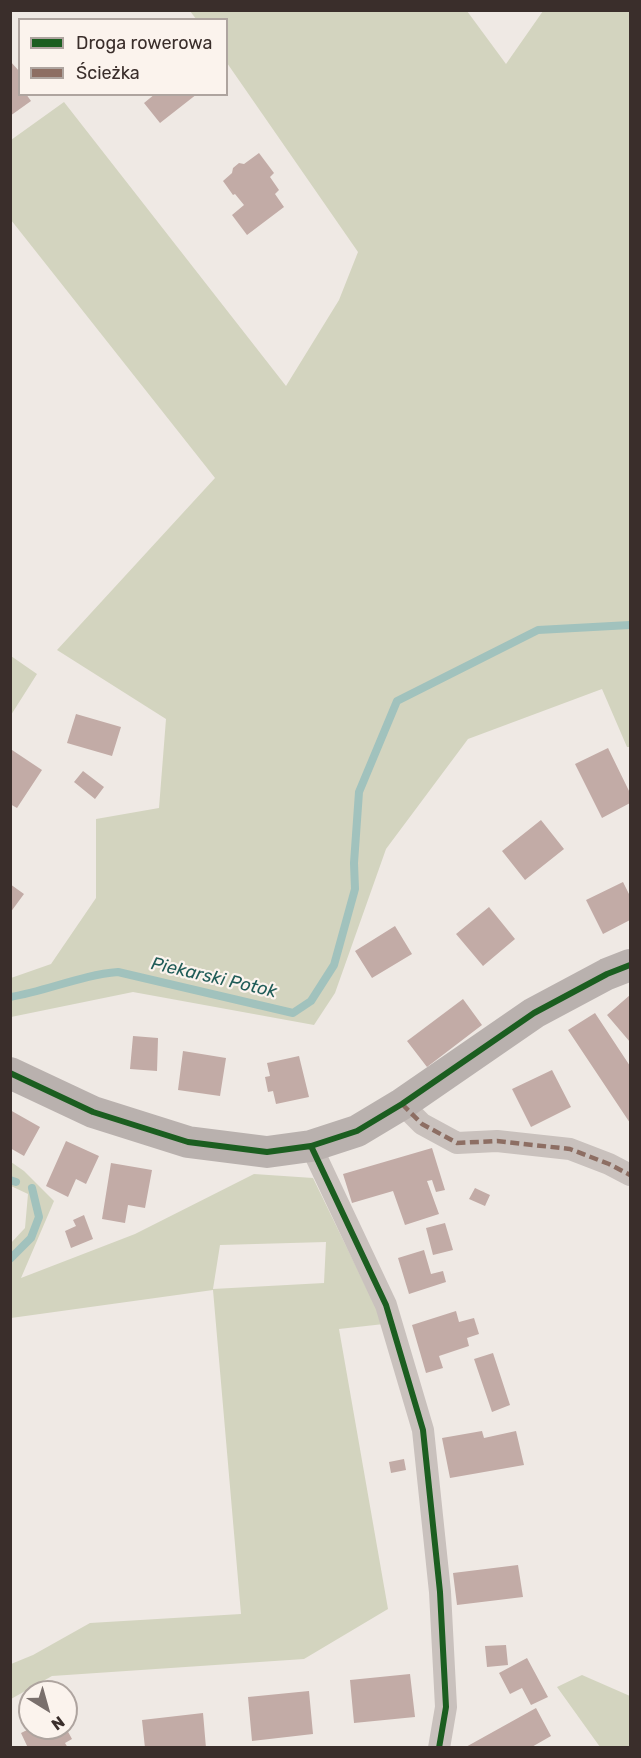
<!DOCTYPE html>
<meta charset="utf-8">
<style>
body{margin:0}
#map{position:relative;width:641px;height:1758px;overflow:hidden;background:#efe9e4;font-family:Rubik,sans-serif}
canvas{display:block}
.frame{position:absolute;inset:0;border:12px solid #3a2e2b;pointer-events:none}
.legend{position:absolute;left:18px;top:18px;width:210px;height:78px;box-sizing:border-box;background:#fbf3ed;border:2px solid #aea49f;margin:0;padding:8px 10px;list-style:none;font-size:18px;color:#3a2e2b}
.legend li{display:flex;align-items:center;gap:12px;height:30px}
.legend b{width:30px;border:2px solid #aea49f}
.north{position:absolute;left:18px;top:1680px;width:60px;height:60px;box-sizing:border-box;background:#fbf3ed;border:2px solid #aea49f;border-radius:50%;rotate:143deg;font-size:16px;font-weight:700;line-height:24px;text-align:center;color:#3a2e2b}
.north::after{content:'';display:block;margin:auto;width:21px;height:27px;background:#796f6c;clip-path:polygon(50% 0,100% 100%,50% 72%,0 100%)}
</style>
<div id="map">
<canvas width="641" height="1758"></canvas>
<div class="frame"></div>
<ul class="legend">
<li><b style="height:8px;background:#1b5e20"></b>Droga rowerowa</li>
<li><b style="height:8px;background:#8d6e63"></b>Ścieżka</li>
</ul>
<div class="north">N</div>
</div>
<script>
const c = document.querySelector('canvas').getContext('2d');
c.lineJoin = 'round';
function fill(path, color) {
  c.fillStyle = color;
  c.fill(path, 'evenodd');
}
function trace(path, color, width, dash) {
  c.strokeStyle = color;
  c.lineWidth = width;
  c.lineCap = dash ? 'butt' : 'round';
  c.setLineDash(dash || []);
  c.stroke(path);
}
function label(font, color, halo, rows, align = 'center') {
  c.font = font + ' Rubik,sans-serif';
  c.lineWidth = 4.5;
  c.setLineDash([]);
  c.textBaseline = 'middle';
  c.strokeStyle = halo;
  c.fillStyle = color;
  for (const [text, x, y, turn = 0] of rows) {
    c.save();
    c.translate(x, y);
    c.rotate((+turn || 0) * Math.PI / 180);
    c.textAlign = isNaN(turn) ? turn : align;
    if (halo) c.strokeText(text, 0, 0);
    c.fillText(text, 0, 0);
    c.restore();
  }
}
fill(new Path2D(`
 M 190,11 L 467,11 L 506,64 L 543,11 L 630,11 L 630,747 L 627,747 L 602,689 L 468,739 L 386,849 L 335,993 L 314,1025 L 133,992 L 11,1017 L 11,978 L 51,964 L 96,898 L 96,819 L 159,808 L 166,719 L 57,650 L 215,478 L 11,220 L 11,140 L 64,102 L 286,386 L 339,300 L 358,252 L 227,63 L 226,20 L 196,19 Z
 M 11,656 L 37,674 L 11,715 Z
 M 11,1162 L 24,1171 L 54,1201 L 21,1278 L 135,1234 L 254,1174 L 313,1178 L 384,1324 L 339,1329 L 388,1609 L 304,1659 L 52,1676 L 11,1699 L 11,1664 L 33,1655 L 90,1623 L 241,1614 L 213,1290 L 11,1318 L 10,1244 L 25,1228 L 28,1194 L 11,1186 ZM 326,1242 L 324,1283 L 213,1289 L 220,1245 Z
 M 582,1675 L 630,1696 L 630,1747 L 600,1747 L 557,1687 Z`), '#d3d4bf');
trace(new Path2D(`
 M 10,997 C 47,991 81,975 118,972 L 293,1013 L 311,1001 L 334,965 L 355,889 L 354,863 L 359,792 L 397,701 L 538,630 L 630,625
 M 10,1180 L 16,1182
 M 10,1259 L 31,1238 L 39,1217 L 32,1188`), '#a1c2bd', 8);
fill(new Path2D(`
 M 10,61 L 20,72 L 20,94 L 26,94 L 31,101 L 10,116 Z
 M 155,94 L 197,94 L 160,123 L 144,103 Z
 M 259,153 L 274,173 L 270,177 L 279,190 L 275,194 L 284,207 L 247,235 L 232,215 L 244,205 L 235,194 L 233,195 L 223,181 L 232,173 L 233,168 L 239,163 L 244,164 Z
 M 76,714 L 121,727 L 112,756 L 67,743 Z
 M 608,748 L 630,793 L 630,803 L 602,818 L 575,764 Z
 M 12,750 L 42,770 L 17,808 L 10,804 L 10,752 Z
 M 83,771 L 104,787 L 95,799 L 74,782 Z
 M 541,820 L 564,849 L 525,880 L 502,851 Z
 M 623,882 L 630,896 L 630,920 L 603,934 L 586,900 Z
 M 10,884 L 24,894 L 10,913 Z
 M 489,907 L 515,939 L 483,966 L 456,934 Z
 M 395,926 L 412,954 L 372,978 L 355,951 Z
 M 630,995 L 630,1042 L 607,1015 Z
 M 463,999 L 482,1025 L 427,1067 L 407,1041 Z
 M 595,1013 L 630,1066 L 630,1123 L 568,1030 Z
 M 133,1036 L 158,1038 L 157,1071 L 130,1069 Z
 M 183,1051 L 226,1058 L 220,1096 L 178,1090 Z
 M 299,1056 L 309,1097 L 276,1104 L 273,1091 L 268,1092 L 265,1077 L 270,1076 L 267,1063 Z
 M 552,1070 L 571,1107 L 531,1127 L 512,1089 Z
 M 10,1110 L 40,1127 L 24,1156 L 10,1148 Z
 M 66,1141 L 99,1156 L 86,1184 L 76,1179 L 68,1197 L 46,1186 Z
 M 432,1148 L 445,1190 L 436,1192 L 432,1180 L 427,1181 L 439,1214 L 405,1225 L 393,1191 L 352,1203 L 343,1174 Z
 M 111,1163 L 152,1170 L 145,1208 L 128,1205 L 125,1223 L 102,1219 Z
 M 475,1188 L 490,1195 L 485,1206 L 469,1199 Z
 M 84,1215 L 93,1239 L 71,1248 L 65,1231 L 76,1226 L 73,1220 Z
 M 445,1223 L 453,1250 L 433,1255 L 426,1228 Z
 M 424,1250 L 431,1274 L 443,1271 L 446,1282 L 409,1294 L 398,1258 Z
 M 456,1311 L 459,1322 L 474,1318 L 479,1334 L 467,1338 L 469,1346 L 439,1356 L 443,1368 L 426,1373 L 412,1325 Z
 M 493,1353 L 510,1405 L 492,1412 L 474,1359 Z
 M 482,1431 L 484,1438 L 516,1431 L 524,1465 L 450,1478 L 442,1438 Z
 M 404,1459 L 406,1470 L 391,1473 L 389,1462 Z
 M 518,1565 L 523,1597 L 457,1605 L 453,1573 Z
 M 506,1645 L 508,1665 L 487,1667 L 485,1646 Z
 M 527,1658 L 548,1697 L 531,1705 L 522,1688 L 510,1694 L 499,1673 Z
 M 410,1674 L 415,1717 L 354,1723 L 350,1680 Z
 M 309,1691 L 313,1734 L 252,1741 L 248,1697 Z
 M 536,1708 L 551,1736 L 530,1748 L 464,1748 Z
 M 203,1713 L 206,1748 L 145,1748 L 142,1720 Z
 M 31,1728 L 66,1728 L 72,1739 L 65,1743 L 68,1748 L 28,1748 L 21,1733 Z`), '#c2aba6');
trace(new Path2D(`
 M 402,1104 L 422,1124 L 457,1143 L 497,1141 L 570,1149 L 609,1164 L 630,1175
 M 311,1146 L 386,1305 L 423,1430 L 440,1592 L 446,1707 L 439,1748`), '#c9c1bd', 22);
trace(new Path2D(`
 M 10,1073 L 93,1112 L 188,1142 L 267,1152 L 311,1146 L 357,1131 L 402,1104 L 534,1013 L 607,974 L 630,965`), '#b9b1ae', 32);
trace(new Path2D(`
 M 402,1104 L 422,1124 L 457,1143 L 497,1141 L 570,1149 L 609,1164 L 630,1175`), '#8d6e63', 4.5, [9, 4.5]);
trace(new Path2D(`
 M 10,1073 L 93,1112 L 188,1142 L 267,1152 L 311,1146 L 357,1131 L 402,1104 L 534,1013 L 607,974 L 630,965
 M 311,1146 L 386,1305 L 423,1430 L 440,1592 L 446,1707 L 439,1748`), '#1b5e20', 6);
label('italic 18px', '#205c58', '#fbf3ed', [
 ["Piekarski Potok",214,978,13]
]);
</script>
